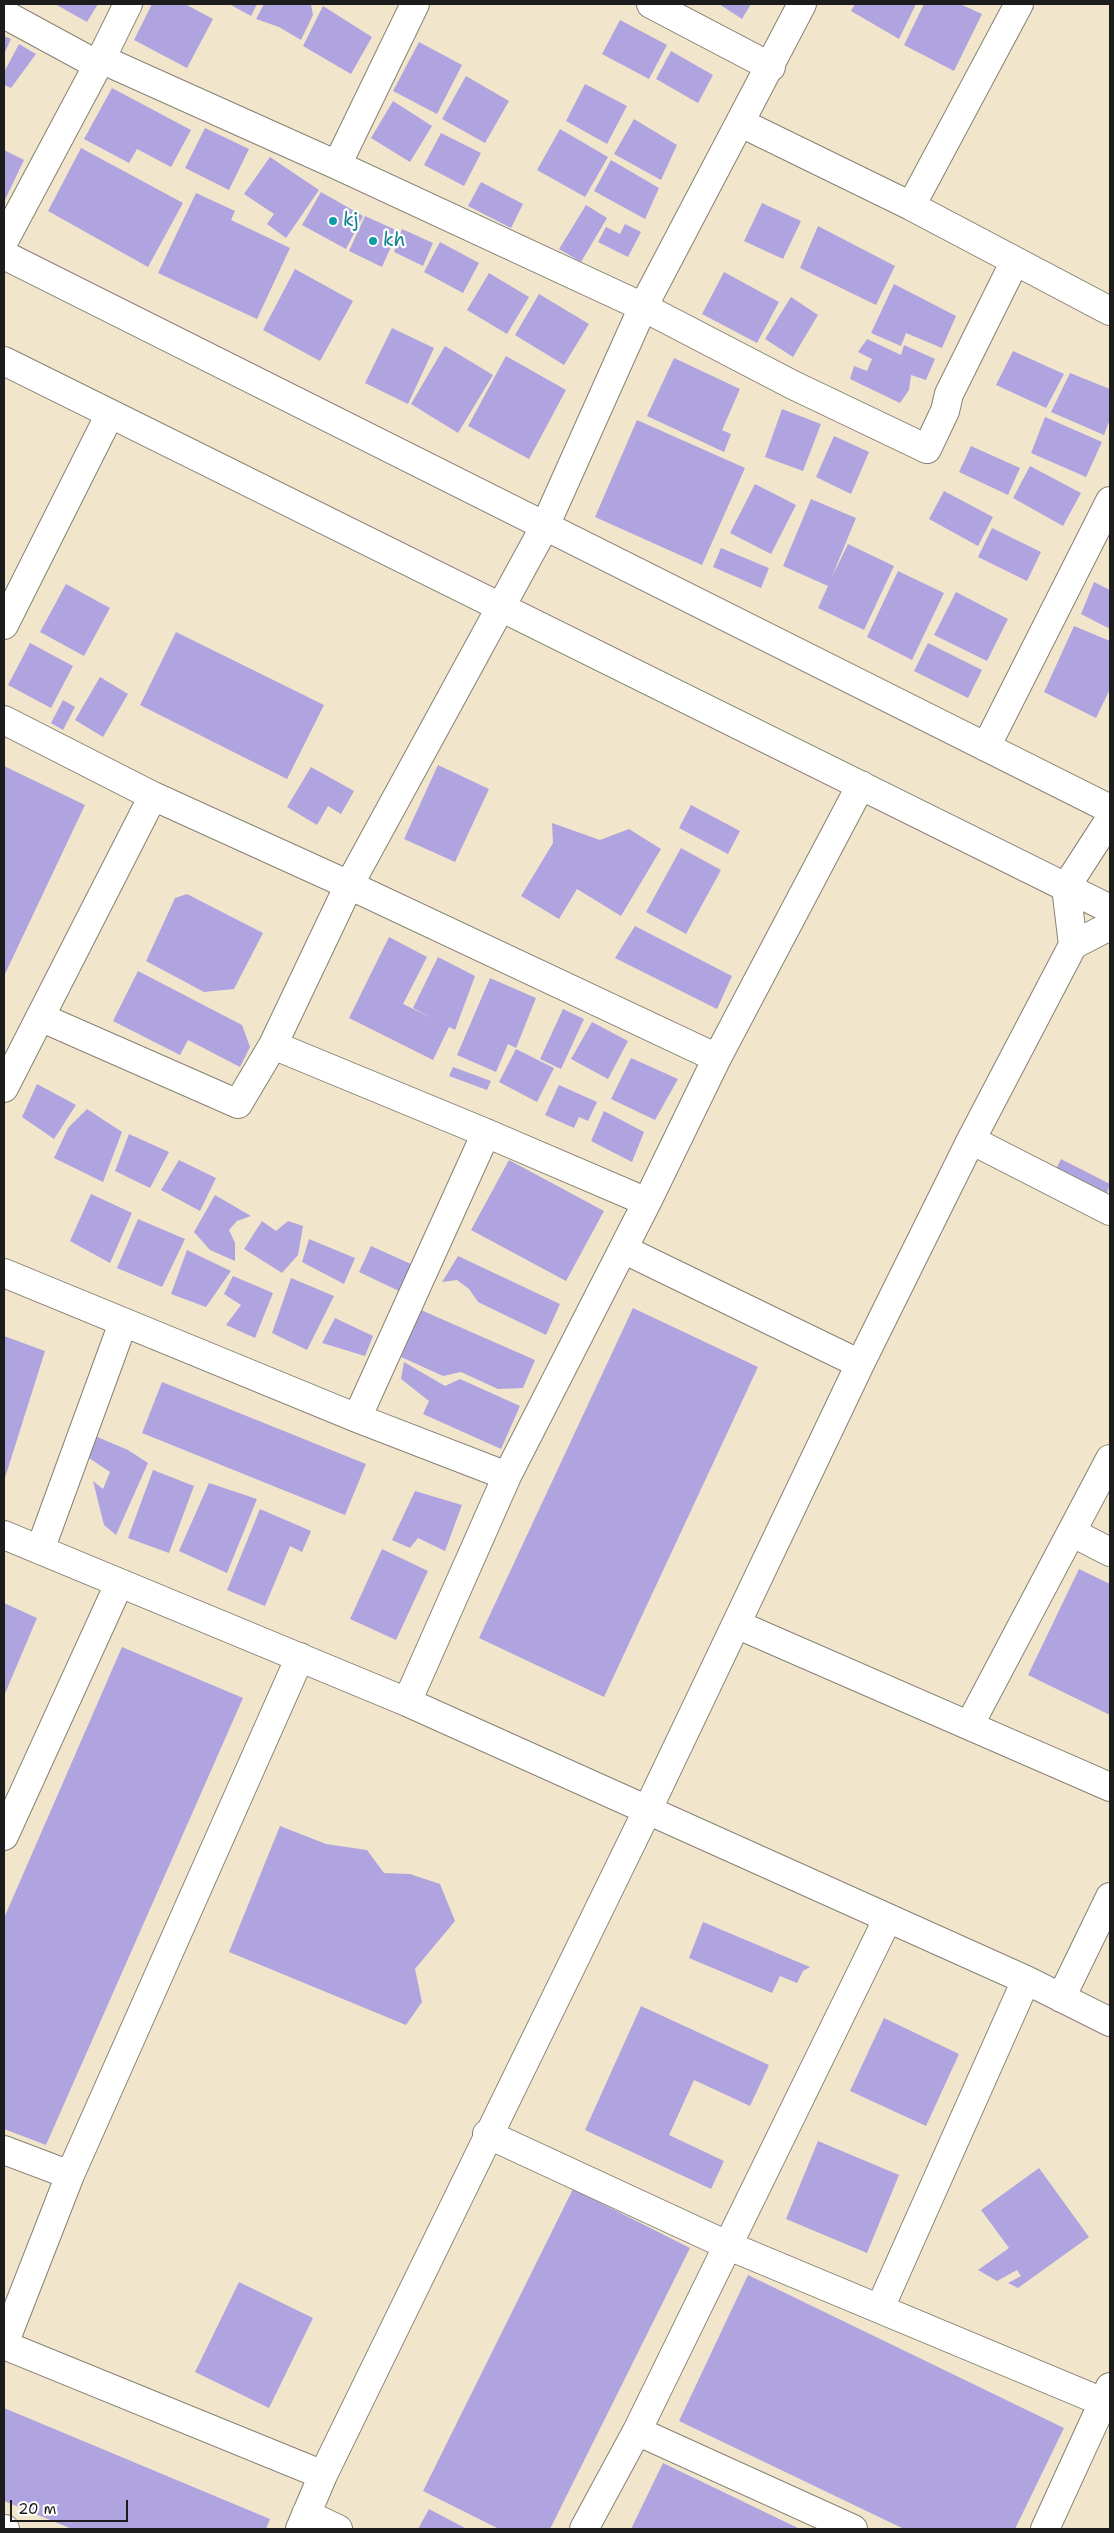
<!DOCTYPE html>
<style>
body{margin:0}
#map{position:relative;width:1114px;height:2533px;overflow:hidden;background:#f1e6cb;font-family:"Shantell Sans",sans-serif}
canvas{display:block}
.frame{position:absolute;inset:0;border:5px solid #1c1c1c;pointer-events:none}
.scale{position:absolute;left:10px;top:2500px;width:118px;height:22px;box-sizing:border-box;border:2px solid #1c1c1c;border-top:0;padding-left:6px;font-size:15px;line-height:18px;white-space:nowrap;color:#1c1c1c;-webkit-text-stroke:4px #fff;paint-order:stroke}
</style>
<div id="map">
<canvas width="1114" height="2533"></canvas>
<div class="frame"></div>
<div class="scale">20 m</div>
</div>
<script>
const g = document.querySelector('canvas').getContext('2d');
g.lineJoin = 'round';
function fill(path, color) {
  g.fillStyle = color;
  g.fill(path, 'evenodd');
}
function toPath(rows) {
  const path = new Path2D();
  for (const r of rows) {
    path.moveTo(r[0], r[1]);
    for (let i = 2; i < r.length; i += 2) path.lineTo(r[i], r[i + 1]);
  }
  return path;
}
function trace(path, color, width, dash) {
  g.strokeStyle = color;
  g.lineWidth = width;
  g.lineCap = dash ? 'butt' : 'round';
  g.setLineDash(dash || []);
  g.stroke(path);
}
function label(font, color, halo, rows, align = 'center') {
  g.font = font + ' "Shantell Sans",sans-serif';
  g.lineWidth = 4.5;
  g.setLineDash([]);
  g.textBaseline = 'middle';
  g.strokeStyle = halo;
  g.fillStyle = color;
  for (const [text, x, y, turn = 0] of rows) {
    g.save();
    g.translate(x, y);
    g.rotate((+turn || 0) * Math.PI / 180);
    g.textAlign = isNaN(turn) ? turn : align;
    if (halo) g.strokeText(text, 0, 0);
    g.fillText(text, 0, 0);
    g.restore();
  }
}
fill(toPath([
 [55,4,98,4,87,22],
 [152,4,185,4,213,19,187,68,134,40],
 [229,4,257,4,251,16],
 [264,4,311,4,313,15,301,40,279,27,256,19],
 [719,4,751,4,742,19],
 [855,4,916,4,899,39,851,11],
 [924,4,960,4,982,14,954,71,904,45],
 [323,6,372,37,351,74,303,46],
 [620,20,667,45,649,79,602,54],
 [4,36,11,39,4,54],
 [419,42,462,65,437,114,393,91],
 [19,44,36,54,11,88,4,85,4,72],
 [671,51,713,75,698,103,656,79],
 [466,76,509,101,485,143,442,119],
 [585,84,627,106,607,144,566,121],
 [112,88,191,130,171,167,137,149,129,163,84,139],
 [393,101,432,126,410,162,371,138],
 [634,119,677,145,661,180,614,154],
 [205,128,249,149,229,190,185,168],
 [560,129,608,157,585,197,537,170],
 [441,133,481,153,464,186,424,165],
 [81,148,183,203,148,267,48,211],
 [4,150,24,160,4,202],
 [270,157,319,190,286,238,267,224,274,214,244,194],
 [611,160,659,188,645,219,594,191],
 [481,182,523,204,511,228,468,206],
 [321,192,363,216,346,249,302,225],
 [196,193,235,211,231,220,290,248,257,319,158,273],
 [762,203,801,221,783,259,744,241],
 [586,205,607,218,581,262,559,249],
 [365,216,398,231,382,267,349,251],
 [625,224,641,232,628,257,598,242,606,227,620,234],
 [818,226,895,266,876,305,800,268],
 [402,229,433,243,423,266,394,252],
 [440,242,479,263,463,293,424,272],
 [295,269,353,301,320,361,263,330],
 [724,272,779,302,757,343,702,314],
 [489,273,529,297,507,334,467,310],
 [894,284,956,316,942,348,906,333,901,346,871,333],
 [539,294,589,324,564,365,515,335],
 [791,297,818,315,793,357,765,339],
 [392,328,434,348,408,404,365,383],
 [867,339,901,355,904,345,935,359,926,380,911,375,909,390,900,403,850,379,854,366,867,371,872,359,858,352],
 [445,346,493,375,458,433,411,404],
 [1013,351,1064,374,1046,408,996,385],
 [506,356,566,390,529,459,468,426],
 [674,358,740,389,722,430,731,434,724,452,647,416],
 [1070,373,1110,389,1110,419,1104,435,1051,412],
 [782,409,821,424,803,471,765,457],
 [1045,417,1102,442,1086,477,1031,453],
 [637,420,745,468,702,565,595,517],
 [834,436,869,452,851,494,816,477],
 [971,446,1020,468,1008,495,959,472],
 [1030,466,1081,493,1063,526,1013,498],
 [755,484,796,505,771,554,730,533],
 [944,491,993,517,978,546,929,519],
 [811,499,856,518,831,579,848,544,894,566,864,630,818,608,828,586,783,566],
 [992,528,1041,552,1027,581,978,557],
 [721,548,769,568,761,588,713,567],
 [898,571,944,593,912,660,867,637],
 [1094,582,1110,590,1110,629,1081,614],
 [66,584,110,608,84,656,40,632],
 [956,592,1008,619,987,661,934,635],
 [1074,626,1110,641,1110,689,1096,718,1044,692],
 [176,632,324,705,287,779,140,705],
 [30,643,73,666,51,708,8,685],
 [928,643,982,670,968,698,914,671],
 [100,677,128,694,103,737,75,720],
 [63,700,75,707,63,730,51,723],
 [438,765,489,789,455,862,404,839],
 [4,766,85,805,4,976],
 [311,767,354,791,341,814,328,806,317,825,287,807],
 [691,805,740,831,728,854,679,828],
 [552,823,600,840,629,829,661,849,621,916,577,889,559,919,521,896,553,843],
 [681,848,721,870,686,934,646,912],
 [187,894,263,933,234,989,204,992,146,961,175,898],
 [635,926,732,976,717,1009,615,958],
 [389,937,427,957,403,1004,432,1018,413,1008,438,957,475,976,455,1030,449,1027,433,1060,349,1018],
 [138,971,242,1025,250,1047,240,1067,188,1040,180,1055,113,1021],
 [490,978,536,998,516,1048,508,1044,496,1072,457,1055],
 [563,1009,584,1019,561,1069,540,1059],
 [592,1022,628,1041,608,1079,571,1059],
 [516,1049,554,1068,537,1102,499,1082],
 [631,1058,678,1079,655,1120,611,1099],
 [453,1067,491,1081,487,1090,449,1076],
 [37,1084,76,1105,54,1139,22,1117],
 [559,1085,597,1102,588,1121,579,1117,574,1128,545,1115],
 [87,1109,122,1132,103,1182,54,1158,68,1128],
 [604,1111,644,1132,632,1162,591,1141],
 [129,1134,169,1152,150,1188,115,1171],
 [1061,1159,1110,1184,1104,1201,1053,1175],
 [179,1160,216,1178,200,1211,161,1190],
 [509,1160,604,1211,566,1281,471,1230],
 [91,1194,132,1213,110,1263,70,1241],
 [215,1195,251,1216,237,1221,229,1230,235,1243,235,1261,210,1250,194,1232],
 [138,1219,185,1239,162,1287,117,1268],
 [262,1221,276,1231,288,1221,303,1226,298,1255,282,1273,244,1249],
 [309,1239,355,1258,344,1284,302,1262],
 [371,1246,411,1264,399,1291,359,1272],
 [187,1250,231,1271,206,1307,171,1294],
 [458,1256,560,1304,546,1335,478,1302,469,1289,457,1280,442,1282],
 [233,1276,273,1293,255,1338,226,1325,241,1305,224,1294],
 [291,1278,334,1296,307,1350,272,1333],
 [633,1308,758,1367,604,1697,479,1638],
 [421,1310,535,1360,523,1388,498,1389,461,1372,443,1376,401,1357],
 [335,1318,373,1336,365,1356,322,1343],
 [4,1336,45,1351,4,1481],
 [404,1362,445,1386,460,1379,520,1406,501,1449,423,1414,429,1401,401,1379],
 [162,1382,366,1464,345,1515,142,1433],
 [95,1436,128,1450,148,1463,116,1535,104,1525,93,1481,103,1489,110,1472,89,1458],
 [153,1470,194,1486,169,1553,128,1538],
 [209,1483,257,1499,227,1573,179,1551],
 [415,1491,462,1505,445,1551,418,1538,410,1548,392,1540],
 [260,1509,311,1531,302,1552,290,1546,265,1606,227,1590],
 [382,1549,428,1571,396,1640,350,1619],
 [1079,1569,1110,1584,1110,1715,1028,1675],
 [4,1603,37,1618,4,1696],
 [122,1647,243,1698,46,2145,4,2129,4,1918],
 [280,1826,326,1844,367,1850,384,1873,410,1874,440,1884,455,1921,415,1969,422,2002,406,2025,229,1952],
 [703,1922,810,1967,803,1971,797,1983,780,1976,772,1993,689,1958],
 [641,2006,769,2065,750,2106,694,2080,669,2135,724,2161,711,2189,585,2130],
 [884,2018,959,2054,926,2126,850,2091],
 [818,2141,899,2175,867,2253,786,2219],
 [1039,2168,1089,2237,1018,2288,1008,2283,1021,2276,1017,2270,997,2281,978,2270,1009,2248,981,2210],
 [573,2189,690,2248,550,2529,499,2529,423,2491],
 [748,2275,1064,2428,1015,2529,904,2529,679,2421],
 [239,2282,313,2318,269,2408,195,2372],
 [4,2408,270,2519,266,2529,72,2529,4,2501],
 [663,2463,800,2529,631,2529],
 [429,2509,467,2529,418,2529]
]), '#b0a4e0');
const street = toPath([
 [651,4,771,67],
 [4,14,96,64],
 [101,59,337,165,643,307,793,385,927,449,945,411,949,394,1015,261],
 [741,123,911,206,1110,311],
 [337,165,415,4],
 [911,206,1019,4],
 [4,241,101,59,128,4],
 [4,255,1110,809],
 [4,361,1110,909],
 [4,625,110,414],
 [4,720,153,796,349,885,717,1058],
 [986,747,1110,501],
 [1073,945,1110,926],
 [40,1017,238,1104,273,1045,349,885,545,526,643,307,802,4],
 [273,1045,486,1133,647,1202],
 [4,1088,153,796],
 [971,1140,1110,1211],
 [623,1249,860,1364],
 [4,1273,357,1418,507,1476],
 [357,1418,486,1133],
 [1073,1533,1110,1552],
 [4,1535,407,1702,1026,1980,1110,2022],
 [40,1550,123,1323],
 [736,1624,1110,1787],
 [407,1702,507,1476,647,1202,717,1058,861,785],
 [970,1724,1110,1459],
 [4,1836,119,1584],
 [1061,1998,1110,1897],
 [487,2134,729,2246,1110,2405],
 [4,2150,70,2175],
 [880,2308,1026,1980],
 [4,2344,70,2175,300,1657],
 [4,2345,323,2475],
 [637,2431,853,2529],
 [306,2514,338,2529],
 [4,2529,5,2529],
 [300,2529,323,2475,647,1811,860,1364,971,1140,1073,945,1066,887,1110,819],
 [584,2529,637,2431,888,1918],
 [1045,2529,1110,2387]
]);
trace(street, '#868174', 30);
trace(street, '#fff', 28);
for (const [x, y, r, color] of [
 [333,221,5,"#0f9aa8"],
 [373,241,5,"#0f9aa8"]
]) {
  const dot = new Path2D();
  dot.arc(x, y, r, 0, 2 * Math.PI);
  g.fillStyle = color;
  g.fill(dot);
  trace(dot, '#fff', 2);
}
label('19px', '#0d838f', '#fff', [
 ["kj",343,221],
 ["kh",383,241]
], 'left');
</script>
